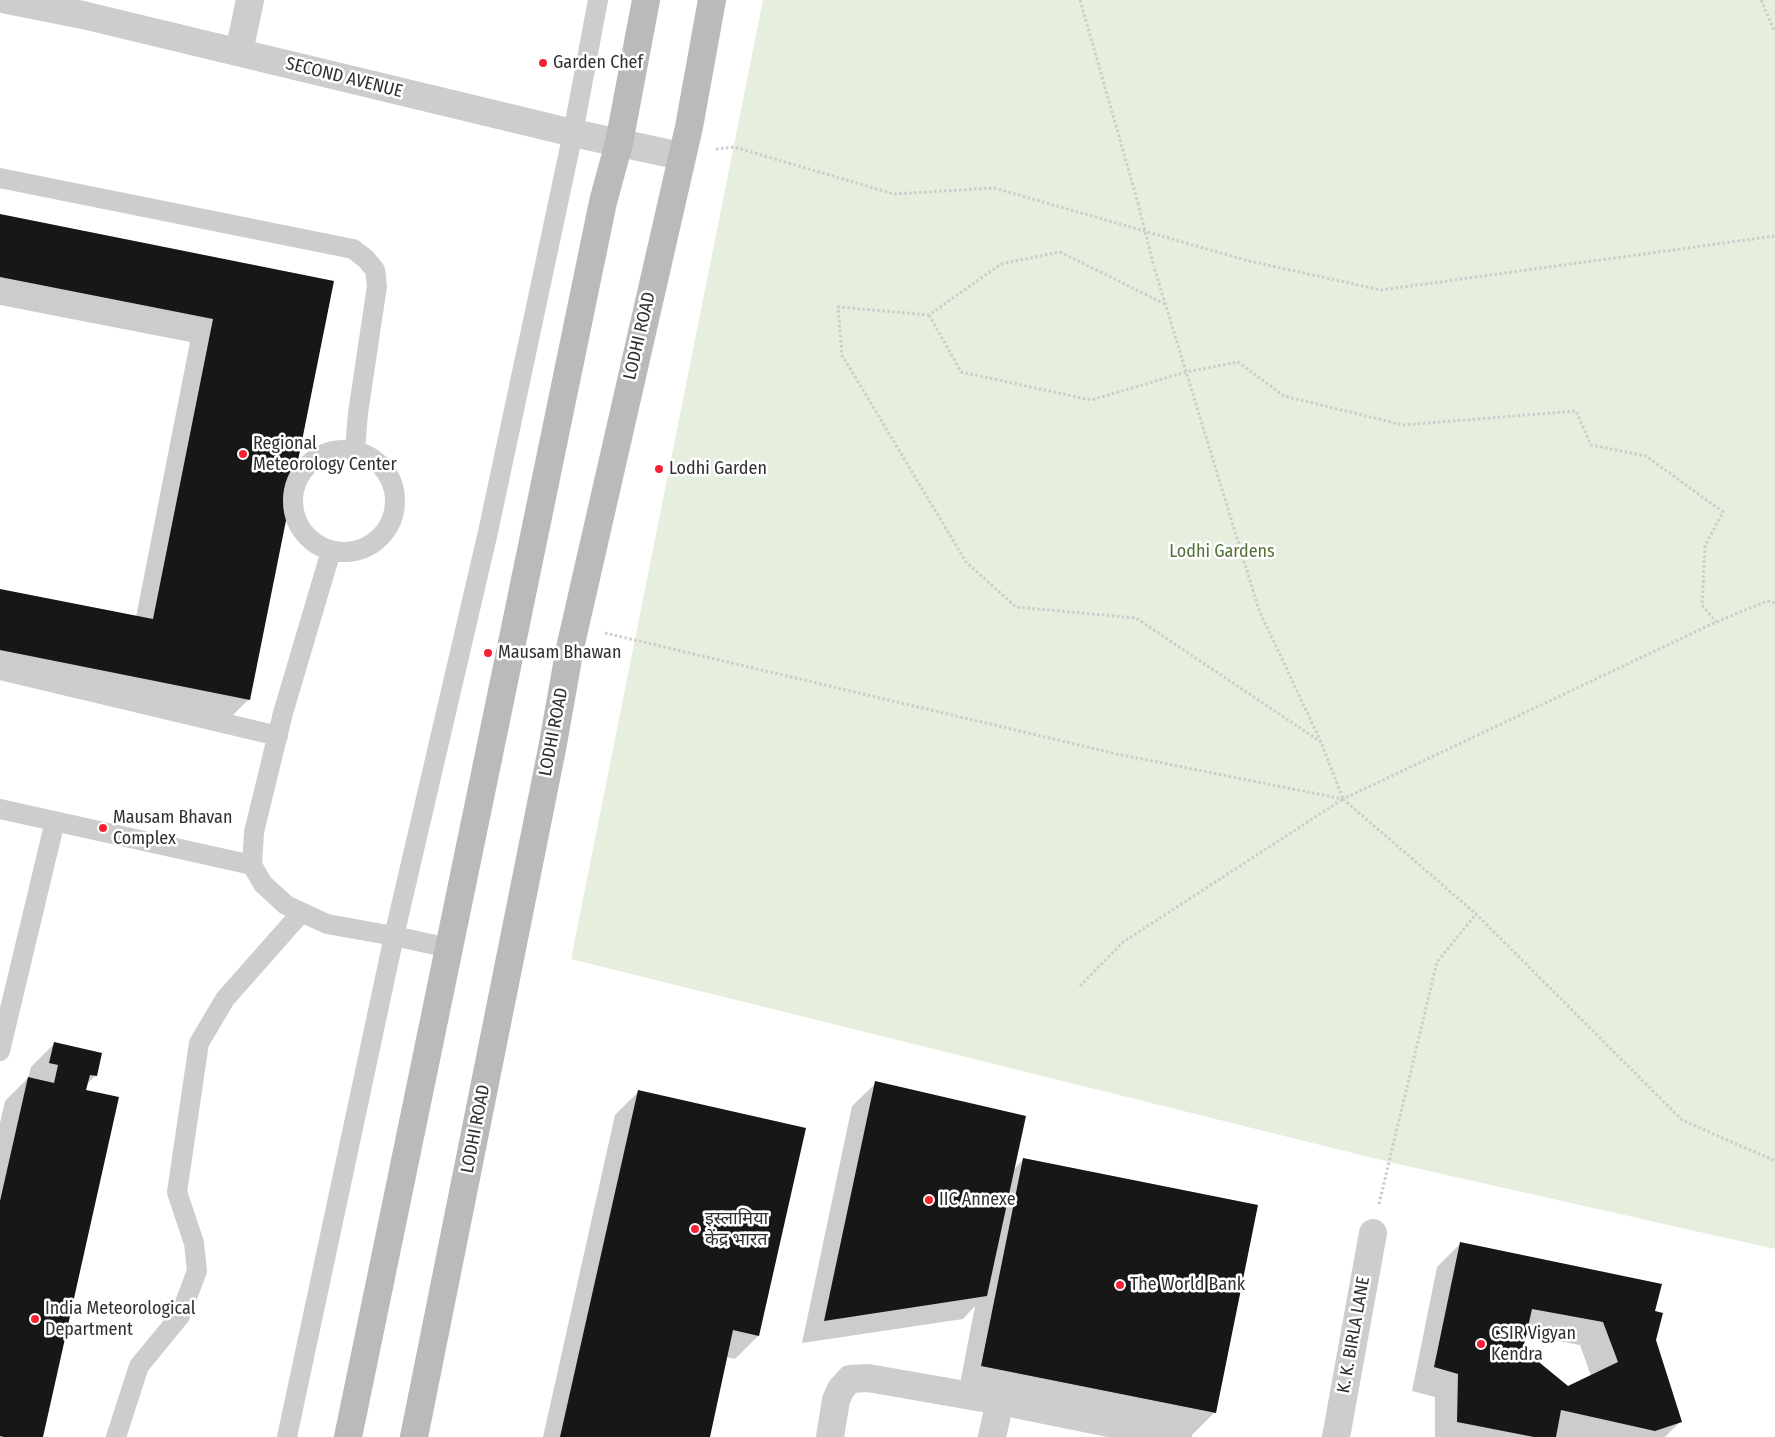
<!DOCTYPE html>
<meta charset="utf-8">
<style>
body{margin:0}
canvas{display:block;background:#fff}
</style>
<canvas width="1775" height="1437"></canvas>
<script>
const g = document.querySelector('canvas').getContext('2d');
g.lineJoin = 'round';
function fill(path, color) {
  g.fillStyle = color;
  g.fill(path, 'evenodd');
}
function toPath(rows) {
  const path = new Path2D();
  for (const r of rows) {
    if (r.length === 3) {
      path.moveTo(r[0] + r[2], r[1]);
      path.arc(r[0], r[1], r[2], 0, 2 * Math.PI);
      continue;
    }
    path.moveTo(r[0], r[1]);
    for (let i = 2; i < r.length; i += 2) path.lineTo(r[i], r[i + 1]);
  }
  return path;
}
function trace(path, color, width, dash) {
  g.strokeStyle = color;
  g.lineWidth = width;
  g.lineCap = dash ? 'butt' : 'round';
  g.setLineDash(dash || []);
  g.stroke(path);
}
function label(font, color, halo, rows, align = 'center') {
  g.font = font + ' "Fira Sans Condensed","Noto Sans Devanagari",sans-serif';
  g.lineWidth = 5;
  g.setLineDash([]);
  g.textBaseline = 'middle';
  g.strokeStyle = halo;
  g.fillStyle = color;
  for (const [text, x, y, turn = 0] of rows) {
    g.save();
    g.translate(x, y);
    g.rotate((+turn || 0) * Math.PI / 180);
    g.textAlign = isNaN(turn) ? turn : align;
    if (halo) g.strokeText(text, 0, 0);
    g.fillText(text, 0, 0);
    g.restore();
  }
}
fill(toPath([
 [763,0,1775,0,1775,1249,1389,1162,571,959]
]), '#e6eedd');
fill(toPath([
 [0,215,333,282,249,699,225,723,0,678,0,590,136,617,190,342,0,305],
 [54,1044,100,1054,95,1076,86,1085,42,1437,0,1437,0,1123,5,1101,28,1078,31,1067],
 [876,1083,1013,1170,1024,1159,1215,1412,1191,1436,959,1389,975,1306,963,1319,802,1343,852,1106],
 [638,1092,758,1336,735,1359,726,1357,708,1437,543,1437,615,1115],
 [1460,1244,1654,1312,1655,1340,1681,1421,1665,1437,1435,1437,1435,1397,1412,1391,1437,1267],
 [1525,1335,1580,1345,1591,1376,1568,1387,1521,1350]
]), '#0003');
fill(toPath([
 [0,214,334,281,250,700,0,650,0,589,153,619,213,319,0,277],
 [54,1042,102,1053,97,1076,90,1075,86,1090,119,1097,43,1437,4,1437,0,1436,0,1201,28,1077,54,1083,58,1065,49,1063],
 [875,1081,1026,1116,987,1296,824,1321],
 [638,1090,806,1128,759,1336,733,1330,710,1437,560,1437],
 [1023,1158,1258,1205,1216,1413,981,1366],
 [1460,1242,1662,1284,1655,1311,1663,1313,1656,1340,1682,1422,1655,1431,1561,1410,1556,1437,1534,1437,1457,1422,1458,1374,1434,1367],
 [1532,1309,1603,1322,1618,1362,1568,1386,1523,1349]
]), '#171717');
trace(toPath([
 [1080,0,1138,203],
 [1761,0,1775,32],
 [716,149,734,147,894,194,994,188,1249,261,1381,290,1775,236],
 [1165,304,1060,252,1001,264,929,315,838,307,842,355,966,562,1016,607,1136,618,1321,742],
 [929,315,961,372,1091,400,1186,372,1238,362,1284,396,1403,425,1576,411,1591,445,1646,456,1723,512,1705,546,1702,605,1716,622],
 [605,633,1117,754,1343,799,1716,622,1767,601,1775,603],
 [1343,799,1476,914,1682,1120,1775,1161],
 [1080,986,1123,942,1343,799,1321,742,1259,610,1154,267],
 [1379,1204,1437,962,1476,914]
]), '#cdcdcd', 3, [2.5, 2.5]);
trace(toPath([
 [0,178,353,249,366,259,375,270,377,286,358,413,355,450],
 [344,501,51],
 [331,551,283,713,254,832,252,865,263,884,286,905,327,924,394,936,449,948],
 [0,670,278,736],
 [0,809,252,865],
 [0,1051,55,821],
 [116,1437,139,1366,180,1316,197,1271,194,1243,177,1192,199,1043,225,999,301,913],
 [287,1437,394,936,488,532,573,133,598,0]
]), '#cdcdcd', 20);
trace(toPath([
 [239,52,250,0],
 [830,1437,836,1400,841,1389,850,1379,868,1378,1000,1401,1178,1437],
 [992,1437,1000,1401],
 [1336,1437,1373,1233]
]), '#cdcdcd', 28);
trace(toPath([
 [7,0,83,15,573,133,681,156]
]), '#cdcdcd', 28);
trace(toPath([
 [348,1437,603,202,619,143,646,0],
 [414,1437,552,749,570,648,689,127,712,0]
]), '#bababa', 28);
trace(toPath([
 [1138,203,1154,267]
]), '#cdcdcd', 3, [2.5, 2.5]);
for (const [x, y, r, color] of [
 [543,63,5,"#f62234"],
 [243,454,5,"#f62234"],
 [659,469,5,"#f62234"],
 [488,653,5,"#f62234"],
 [103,828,5,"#f62234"],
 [929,1200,5,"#f62234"],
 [695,1229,5,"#f62234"],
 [1120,1285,5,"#f62234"],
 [35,1319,5,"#f62234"],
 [1481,1344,5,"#f62234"]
]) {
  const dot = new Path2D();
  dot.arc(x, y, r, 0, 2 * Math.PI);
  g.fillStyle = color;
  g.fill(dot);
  trace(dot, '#fff', 2);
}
label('18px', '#303030', '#fff', [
 ["Garden Chef",553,63],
 ["Regional",253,444],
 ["Meteorology Center",253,465],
 ["Lodhi Garden",669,469],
 ["Mausam Bhawan",498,653],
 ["Mausam Bhavan",113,818],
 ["Complex",113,839],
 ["IIC Annexe",939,1200],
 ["इस्लामिया",705,1219],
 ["केंद्र भारत",705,1240],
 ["The World Bank",1130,1285],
 ["India Meteorological",45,1309],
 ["Department",45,1330],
 ["CSIR Vigyan",1491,1334],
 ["Kendra",1491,1355]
], 'left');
label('18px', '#303030', '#fff', [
 ["SECOND AVENUE",344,78,14],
 ["LODHI ROAD",640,336,-77],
 ["LODHI ROAD",554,732,-79],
 ["LODHI ROAD",476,1129,-79],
 ["K. K. BIRLA LANE",1354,1335,-80]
]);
label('18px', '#537138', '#fff', [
 ["Lodhi Gardens",1222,552]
]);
</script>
